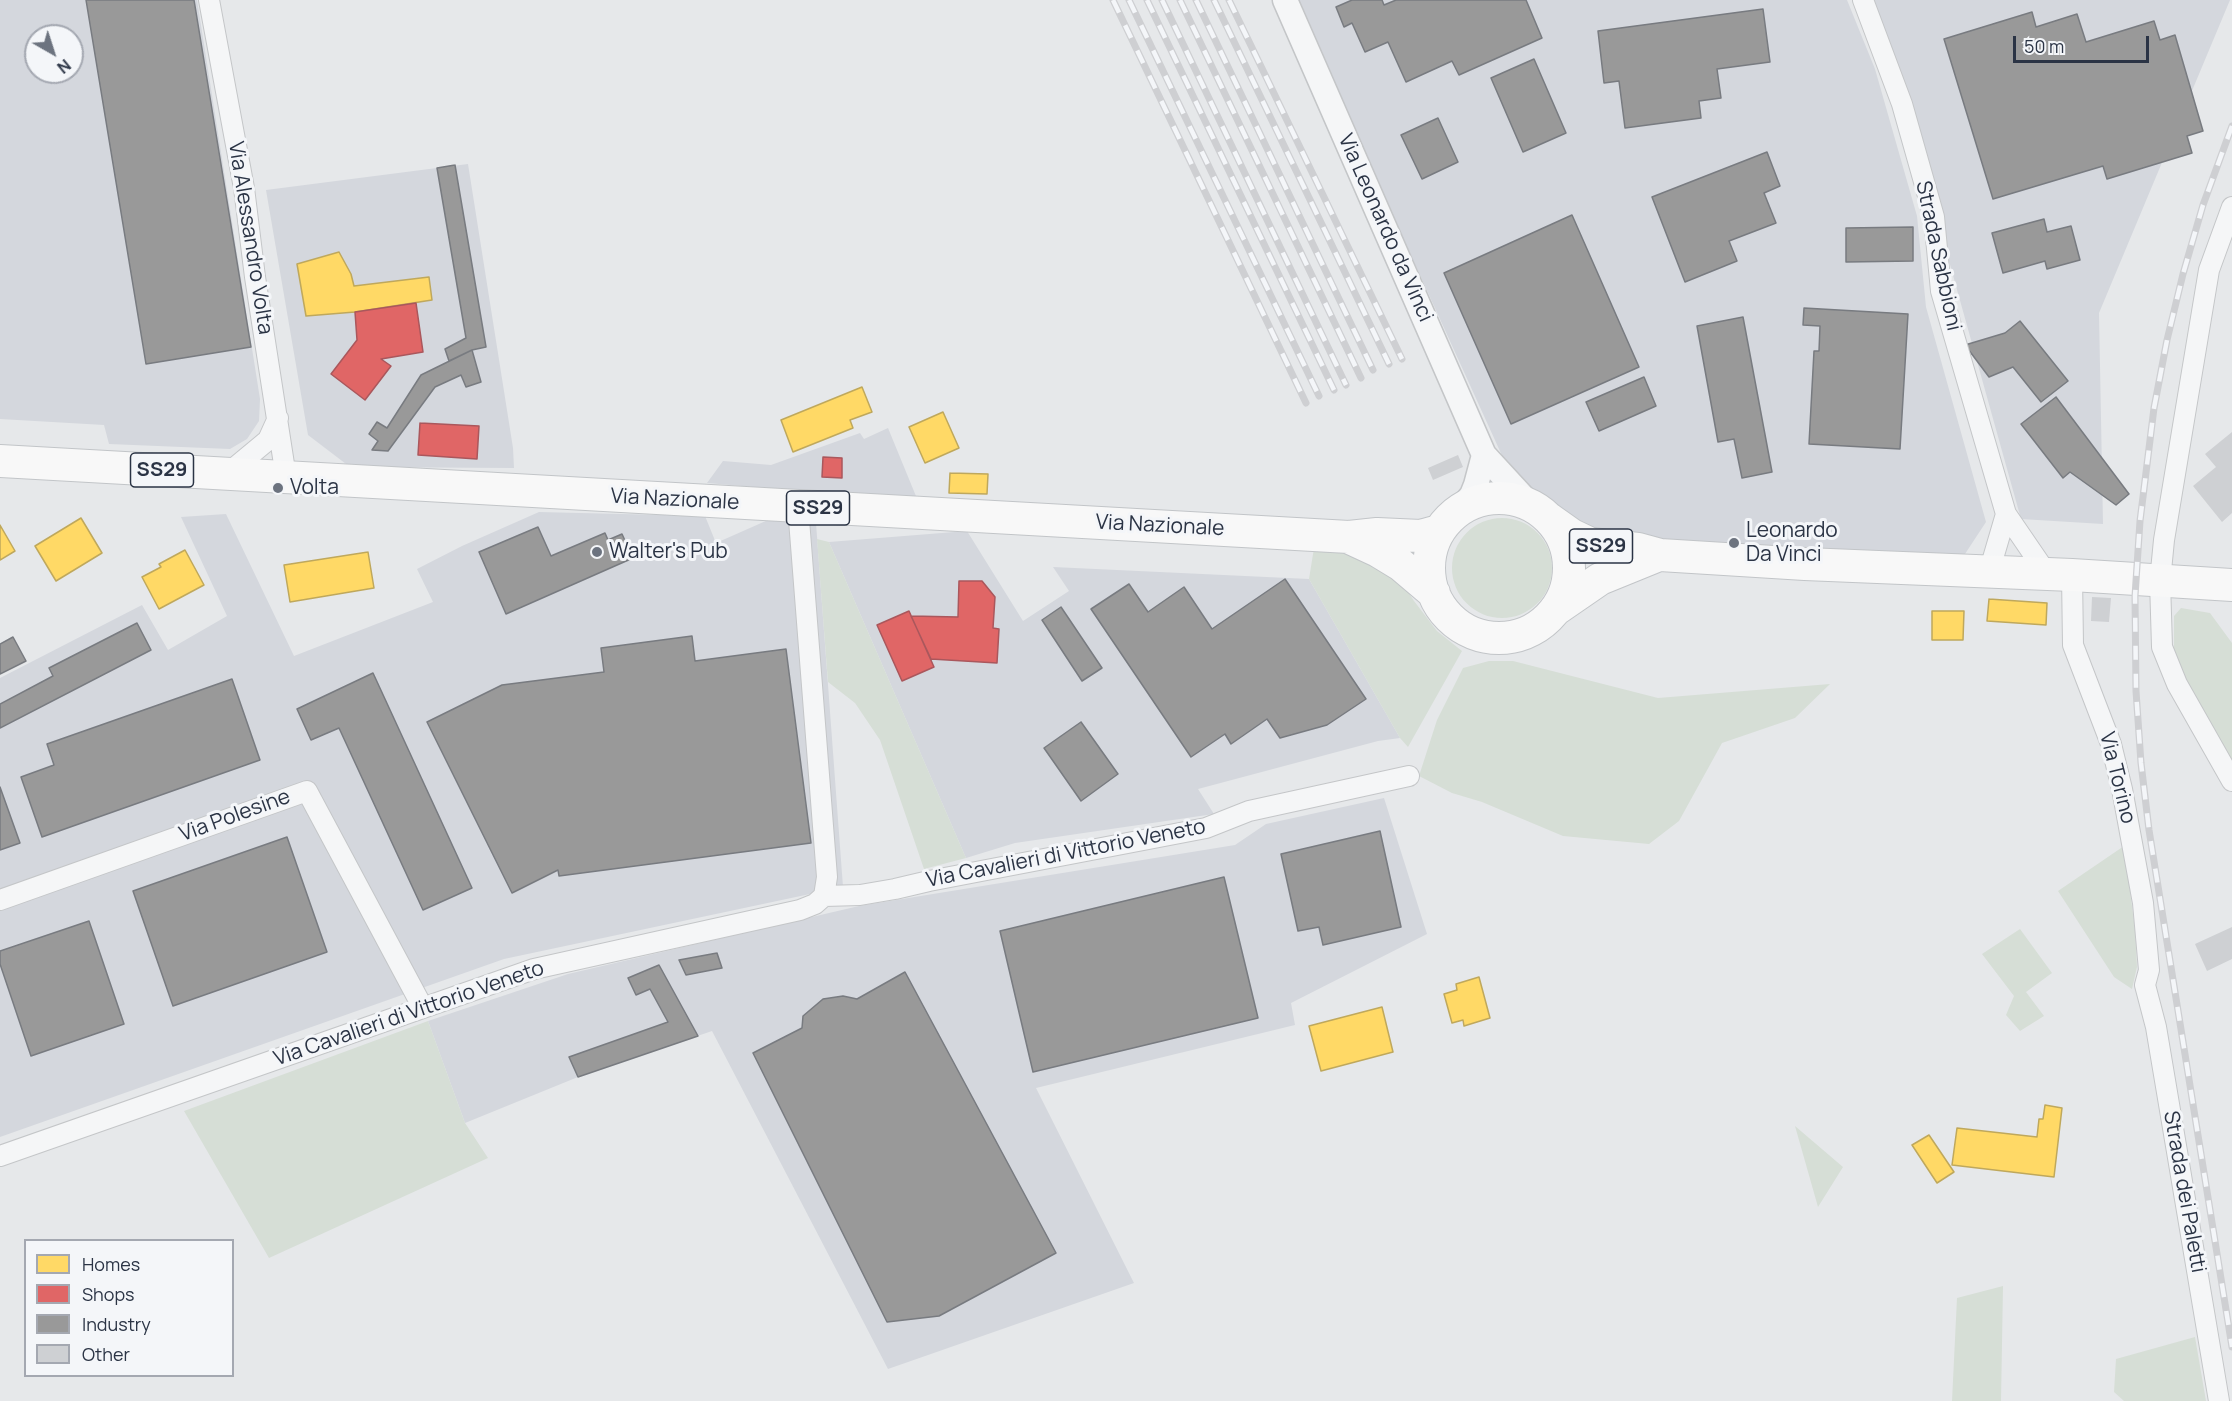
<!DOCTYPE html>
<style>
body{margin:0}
#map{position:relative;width:2232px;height:1401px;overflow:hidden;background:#e6e8ea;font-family:Manrope,sans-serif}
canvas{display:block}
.legend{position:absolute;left:24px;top:1239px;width:210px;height:138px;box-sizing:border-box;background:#f4f6f9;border:2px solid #a4a8b1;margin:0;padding:8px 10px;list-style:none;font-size:18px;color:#2b3445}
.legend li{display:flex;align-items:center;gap:12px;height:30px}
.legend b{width:30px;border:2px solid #a4a8b1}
.north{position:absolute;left:24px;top:24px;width:60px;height:60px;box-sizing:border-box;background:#f4f6f9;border:2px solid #a4a8b1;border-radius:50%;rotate:141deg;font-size:16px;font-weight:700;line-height:24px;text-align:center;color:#2b3445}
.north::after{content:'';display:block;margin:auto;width:21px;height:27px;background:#6c737f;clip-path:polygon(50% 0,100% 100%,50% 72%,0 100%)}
.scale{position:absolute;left:2013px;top:36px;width:136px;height:27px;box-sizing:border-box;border:3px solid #2b3445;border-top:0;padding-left:8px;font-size:18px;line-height:21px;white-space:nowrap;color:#2b3445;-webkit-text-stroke:4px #f4f6f9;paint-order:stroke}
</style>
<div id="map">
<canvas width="2232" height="1401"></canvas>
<ul class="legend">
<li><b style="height:16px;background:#ffd966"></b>Homes</li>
<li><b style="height:16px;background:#e06666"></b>Shops</li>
<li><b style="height:16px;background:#999"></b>Industry</li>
<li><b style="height:16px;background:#ced0d3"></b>Other</li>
</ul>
<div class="north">N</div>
<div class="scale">50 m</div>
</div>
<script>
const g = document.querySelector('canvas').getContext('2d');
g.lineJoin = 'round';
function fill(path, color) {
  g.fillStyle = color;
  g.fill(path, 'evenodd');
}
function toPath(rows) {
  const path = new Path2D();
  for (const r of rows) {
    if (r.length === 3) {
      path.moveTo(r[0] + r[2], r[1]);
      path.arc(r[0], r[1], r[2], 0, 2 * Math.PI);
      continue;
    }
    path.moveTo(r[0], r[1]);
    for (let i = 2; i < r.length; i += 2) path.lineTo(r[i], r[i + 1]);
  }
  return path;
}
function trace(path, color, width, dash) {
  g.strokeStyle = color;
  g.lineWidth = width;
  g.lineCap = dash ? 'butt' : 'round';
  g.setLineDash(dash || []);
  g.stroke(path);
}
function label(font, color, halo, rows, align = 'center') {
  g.font = font + ' Manrope,sans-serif';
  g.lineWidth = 6;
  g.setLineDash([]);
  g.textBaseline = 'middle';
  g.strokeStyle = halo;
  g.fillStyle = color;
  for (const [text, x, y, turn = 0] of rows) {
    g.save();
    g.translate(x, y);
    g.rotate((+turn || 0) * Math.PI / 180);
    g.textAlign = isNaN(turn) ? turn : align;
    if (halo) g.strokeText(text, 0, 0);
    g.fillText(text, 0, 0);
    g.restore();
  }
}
fill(toPath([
 [0,0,197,0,260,399,259,421,247,439,230,449,109,444,104,425,0,419],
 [36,36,72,36,72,72,36,72],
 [1295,0,1847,0,1875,69,1917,216,1926,307,1986,522,1963,557,1651,540,1586,529,1520,483,1504,460],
 [1870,0,2230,0,2099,313,2103,524,2021,519,1949,261],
 [468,164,513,448,514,468,350,467,308,435,266,190],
 [888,428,918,501,707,483,723,461,771,465,860,433,864,439],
 [539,512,705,516,716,543,768,520,816,523,843,887,504,959,0,1137,0,678,142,605,168,650,227,616,181,517,226,514,294,656,433,602,417,569,462,546],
 [967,531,1023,621,1069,591,1053,567,1309,579,1400,738,1378,741,1198,789,1214,814,1015,843,966,858,829,542],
 [1384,798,1427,934,1291,1003,1295,1025,1036,1088,1134,1283,888,1369,712,1031,578,1077,465,1123,428,1021,568,974,859,906,1235,845,1266,824]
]), '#d4d7dd');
fill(toPath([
 [1502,568,50],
 [817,539,829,542,966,858,924,869,880,740,855,703,828,682],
 [1314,548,1344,551,1397,575,1414,601,1437,631,1462,651,1408,747,1400,738,1309,579],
 [2181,608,2210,613,2232,643,2232,771,2181,682,2174,649,2174,616],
 [1489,661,1513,661,1658,698,1830,684,1795,718,1722,743,1679,821,1649,844,1563,836,1482,802,1452,793,1419,776,1437,720,1463,668],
 [2124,846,2135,929,2137,967,2132,989,2114,977,2058,891],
 [2020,929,2052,973,2026,992,2044,1016,2020,1031,2006,1015,2014,996,1982,954],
 [428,1021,465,1123,488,1158,269,1258,184,1111],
 [1795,1126,1843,1167,1818,1207],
 [2003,1286,2001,1401,1952,1401,1957,1298],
 [2195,1337,2206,1401,2124,1401,2114,1392,2116,1359]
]), '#d6ded6');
const homes = toPath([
 [339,252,351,274,354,286,429,277,432,300,355,312,306,316,297,264,339,252],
 [862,387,872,412,850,420,853,428,793,452,781,420,862,387],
 [943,412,959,448,925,463,909,427,943,412],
 [950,473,988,474,987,494,949,493,950,473],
 [81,518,102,553,56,581,35,546,81,518],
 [0,525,15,551,0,560,0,525],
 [185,550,204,585,159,609,142,577,161,567,159,564,185,550],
 [368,552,374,588,290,602,284,565,368,552],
 [1989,599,2047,603,2046,625,1987,621,1989,599],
 [1932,611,1964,611,1963,640,1932,640,1932,611],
 [1479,977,1490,1018,1464,1026,1463,1020,1452,1023,1444,994,1457,990,1456,984,1479,977],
 [1382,1007,1393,1052,1321,1071,1309,1026,1382,1007],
 [2045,1105,2062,1108,2054,1177,1952,1165,1957,1128,2037,1137,2039,1119,2043,1119,2045,1105],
 [1929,1135,1954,1172,1937,1183,1912,1145,1929,1135]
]);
fill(homes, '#ffd966');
trace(homes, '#bfa85c', 1.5);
const shops = toPath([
 [416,303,423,352,381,359,391,366,365,400,331,374,357,340,355,312,416,303],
 [420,423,479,426,477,459,418,455,420,423],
 [823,457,842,458,842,478,822,477,823,457],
 [959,581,982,581,995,597,993,628,999,629,997,663,931,659,911,616,958,617,959,581],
 [909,611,934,667,902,681,877,625,909,611]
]);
fill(shops, '#e06666');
trace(shops, '#aa575c', 1.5);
const industry = toPath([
 [86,0,194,0,251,347,146,364,86,0],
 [1352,0,1382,0,1384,5,1396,0,1526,0,1542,38,1459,75,1452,61,1406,82,1388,42,1365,52,1352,23,1344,27,1336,7,1352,0],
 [1763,9,1770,62,1717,69,1721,98,1699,101,1701,118,1625,128,1619,81,1604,83,1598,31,1763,9],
 [2032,12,2036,27,2077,14,2086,42,2154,21,2160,40,2175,35,2203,131,2187,136,2192,153,2107,179,2103,166,1993,199,1944,39,2032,12],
 [1534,59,1566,133,1523,152,1491,78,1534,59],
 [1438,118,1458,162,1422,179,1401,135,1438,118],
 [1767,152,1780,186,1764,193,1776,223,1729,241,1737,261,1685,282,1652,197,1767,152],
 [455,165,486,347,472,350,449,361,445,349,466,338,437,168,455,165],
 [1572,215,1639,367,1511,424,1444,273,1572,215],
 [2044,219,2047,232,2071,226,2080,260,2047,269,2045,261,2003,273,1992,233,2044,219],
 [1913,227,1913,261,1846,262,1846,228,1913,227],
 [1804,308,1908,314,1900,449,1809,444,1814,351,1819,351,1820,326,1803,325,1804,308],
 [1743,317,1772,472,1742,478,1734,439,1718,442,1697,326,1743,317],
 [2020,321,2068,381,2041,402,2013,367,1989,377,1965,345,2005,333,2020,321],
 [472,350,481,382,466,387,461,375,435,387,388,451,372,450,378,441,369,434,377,422,387,428,421,375,472,350],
 [1644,377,1656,406,1599,431,1586,402,1644,377],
 [2056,397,2129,494,2116,505,2070,472,2063,478,2021,424,2056,397],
 [538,527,551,556,605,533,608,540,622,534,633,558,506,614,479,552,538,527],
 [1285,579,1366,699,1327,725,1280,738,1267,719,1231,744,1225,734,1191,757,1091,609,1129,584,1148,612,1184,587,1212,629,1285,579],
 [1061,607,1102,668,1082,681,1042,620,1061,607],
 [137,623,151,650,0,728,0,704,53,676,49,668,137,623],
 [692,636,695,661,786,649,811,843,559,876,558,870,512,893,427,722,502,685,604,672,601,648,692,636],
 [13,637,26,661,0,674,0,644,13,637],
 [373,673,472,888,423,910,339,728,311,740,297,709,373,673],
 [232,679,260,760,42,837,21,777,54,765,47,744,232,679],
 [1081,722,1118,774,1081,801,1044,748,1081,722],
 [0,787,20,843,0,850,0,787],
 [1380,831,1401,927,1323,945,1319,927,1298,931,1281,854,1380,831],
 [287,837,327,952,173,1006,133,891,287,837],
 [1224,877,1258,1018,1033,1072,1000,931,1224,877],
 [89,921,124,1024,31,1056,0,964,0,951,89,921],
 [717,953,722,968,686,975,679,960,717,953],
 [659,965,698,1036,578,1077,569,1057,668,1022,650,989,636,995,628,978,659,965],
 [905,972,1056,1253,939,1316,887,1322,753,1053,802,1028,803,1016,823,999,843,996,857,999,905,972]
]);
fill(industry, '#999');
trace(industry, '#787b80', 1.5);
fill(toPath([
 [2232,432,2232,513,2222,522,2193,486,2216,467,2205,454],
 [1458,455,1463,467,1433,480,1428,468],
 [2092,597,2111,598,2109,622,2091,621],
 [2232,927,2232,959,2207,971,2195,944]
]), '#ced0d3');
const minor = toPath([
 [209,0,244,188,255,277,286,477],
 [1863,0,1902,104,1934,217,1941,291,2006,514,2047,574],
 [2232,207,2209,270,2164,540,2160,581,2162,647,2177,684,2232,781],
 [227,474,268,440,278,418],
 [1989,572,2006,514],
 [2072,575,2073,645,2111,744,2122,789,2143,903,2149,970,2145,985,2156,1027,2219,1401],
 [824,896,860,895,895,889,929,881,1206,828,1249,811,1409,776],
 [0,900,307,791,423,1008],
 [0,1156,534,969,800,910,815,904,824,896,827,877,798,507]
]);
const tertiary = toPath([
 [1285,0,1484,455,1531,506],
 [1460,510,1472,495,1476,485,1484,455]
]);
const primary = toPath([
 [0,461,1349,537,1377,534,1421,536,1439,531],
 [1499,568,70],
 [1548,518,1572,535,1591,544,1638,549,1660,555,1805,564,2072,575,2232,585],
 [1350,538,1378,551,1401,565,1434,593],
 [1555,610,1600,579,1659,555]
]);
trace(minor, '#c4c6c8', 22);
trace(tertiary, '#c4c6c8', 27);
trace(primary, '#c2c5c8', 34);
trace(minor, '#f5f6f7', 20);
trace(tertiary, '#f5f6f7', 24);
trace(primary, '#f8f8f8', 32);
const rail = toPath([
 [1113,0,1306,403],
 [1129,0,1319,396],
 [1147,0,1334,390],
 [1162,0,1346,385],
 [1180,0,1361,378],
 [1196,0,1373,370],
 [1214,0,1389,364],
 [1229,0,1402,359],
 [2232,126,2203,205,2183,274,2167,340,2154,408,2140,521,2135,596,2136,691,2141,763,2149,830,2232,1347]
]);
trace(rail, '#cecfd2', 7);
trace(rail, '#f4f6f9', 4.5, [14]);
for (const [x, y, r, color] of [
 [278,488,6,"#6c737f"],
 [1734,543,6,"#6c737f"],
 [597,552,6,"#6c737f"]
]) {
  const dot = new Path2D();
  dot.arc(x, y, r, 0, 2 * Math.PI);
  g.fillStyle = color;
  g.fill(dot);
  trace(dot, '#f4f6f9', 2);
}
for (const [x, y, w] of [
 [162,470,63],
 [818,508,63],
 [1601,546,63]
]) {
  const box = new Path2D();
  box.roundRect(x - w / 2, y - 17, w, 34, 4.5);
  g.fillStyle = '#f4f6f9';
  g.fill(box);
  trace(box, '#2b3445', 1.5);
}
label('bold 20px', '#2b3445', null, [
 ["SS29",162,470],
 ["SS29",818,508],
 ["SS29",1601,546]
]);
label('21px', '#2b3445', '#f4f6f9', [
 ["Via Leonardo da Vinci",1385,228,66],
 ["Via Alessandro Volta",250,238,81],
 ["Strada Sabbioni",1938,256,78],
 ["Via Nazionale",675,500,3],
 ["Via Nazionale",1160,526,3],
 ["Via Torino",2117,778,76],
 ["Via Polesine",235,816,-20],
 ["Via Cavalieri di Vittorio Veneto",1066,854,-11],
 ["Via Cavalieri di Vittorio Veneto",409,1014,-19],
 ["Strada dei Paletti",2184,1192,80]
]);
label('21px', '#2b3445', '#f4f6f9', [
 ["Volta",290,488],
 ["Leonardo",1746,531],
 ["Da Vinci",1746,555],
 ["Walter's Pub",609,552]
], 'left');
</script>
